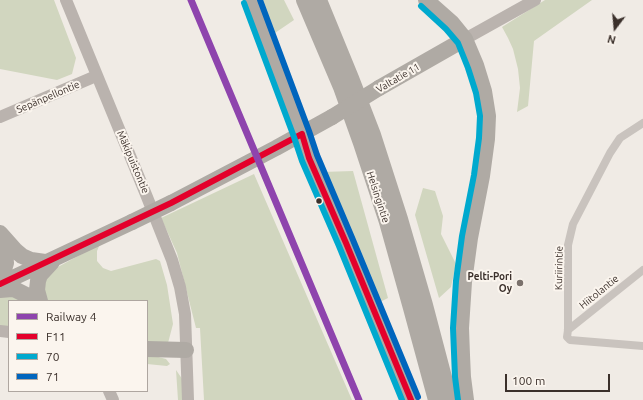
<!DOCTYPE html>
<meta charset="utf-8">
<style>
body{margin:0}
#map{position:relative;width:643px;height:400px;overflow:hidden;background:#f0ebe5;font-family:Ubuntu,sans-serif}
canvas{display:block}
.legend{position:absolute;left:8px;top:300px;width:140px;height:92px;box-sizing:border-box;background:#fbf5ee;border:1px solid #aea6a0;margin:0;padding:5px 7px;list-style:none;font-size:12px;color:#3b302b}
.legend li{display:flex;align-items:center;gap:8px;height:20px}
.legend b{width:20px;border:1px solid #aea6a0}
.north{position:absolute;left:595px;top:8px;width:40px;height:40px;-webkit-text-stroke:3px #fbf5ee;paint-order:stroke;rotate:196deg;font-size:11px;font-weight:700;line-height:16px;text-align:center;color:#3b302b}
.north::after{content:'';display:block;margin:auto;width:14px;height:18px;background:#3b302b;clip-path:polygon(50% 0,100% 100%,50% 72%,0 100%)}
.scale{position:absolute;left:505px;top:374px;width:105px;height:18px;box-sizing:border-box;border:2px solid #3b302b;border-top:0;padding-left:5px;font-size:12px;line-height:14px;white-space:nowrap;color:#3b302b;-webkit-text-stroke:3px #fbf5ee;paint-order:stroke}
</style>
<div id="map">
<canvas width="643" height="400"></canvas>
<ul class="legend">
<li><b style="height:5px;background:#8e44ad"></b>Railway 4</li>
<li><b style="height:5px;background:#e4002b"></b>F11</li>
<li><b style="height:5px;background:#00a9ce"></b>70</li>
<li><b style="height:5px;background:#0065bd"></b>71</li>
</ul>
<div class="north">N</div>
<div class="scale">100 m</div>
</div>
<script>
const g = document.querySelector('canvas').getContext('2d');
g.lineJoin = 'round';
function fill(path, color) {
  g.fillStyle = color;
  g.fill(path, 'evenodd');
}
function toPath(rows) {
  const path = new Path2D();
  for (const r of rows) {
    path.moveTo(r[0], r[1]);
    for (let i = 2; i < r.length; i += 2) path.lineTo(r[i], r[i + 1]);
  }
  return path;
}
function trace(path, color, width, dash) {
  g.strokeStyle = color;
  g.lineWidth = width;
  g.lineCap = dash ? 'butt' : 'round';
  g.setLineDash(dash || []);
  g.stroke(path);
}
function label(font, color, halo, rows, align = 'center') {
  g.font = font + ' Ubuntu,sans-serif';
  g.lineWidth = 4;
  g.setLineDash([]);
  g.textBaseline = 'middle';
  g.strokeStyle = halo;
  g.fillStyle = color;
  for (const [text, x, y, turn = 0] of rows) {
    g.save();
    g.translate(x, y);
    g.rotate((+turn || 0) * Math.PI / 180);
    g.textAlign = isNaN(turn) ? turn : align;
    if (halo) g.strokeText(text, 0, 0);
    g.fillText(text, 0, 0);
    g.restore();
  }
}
fill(toPath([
 [0,0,54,0,76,58,72,74,57,80,0,69],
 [258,0,284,0,294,20,272,35],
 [545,0,592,0,534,41,528,106,517,112,520,88,518,69,513,49,508,38,502,27],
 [353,171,388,298,378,303,322,172],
 [254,174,352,400,204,400,200,328,196,328,177,253,161,218],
 [423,188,435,191,443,216,441,234,456,264,451,287,439,298,415,215],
 [100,244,97,251,97,261,103,268,111,271,156,259,160,261,167,285,173,324,168,343,147,344,147,301,45,301,45,277,56,268],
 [7,293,25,301,9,301,9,328,0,327,0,296],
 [147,354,166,359,170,364,167,366,147,364],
 [176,370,185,383,185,400,178,400]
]), '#d1d6bf');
trace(toPath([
 [643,123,620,138,610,153,573,224,568,245,568,330,567,337,570,340,643,346],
 [568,330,643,270]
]), '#c9c3be', 8);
trace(toPath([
 [66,0,147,197,172,260,180,287,185,314,188,400],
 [465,39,535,0],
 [0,117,96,76],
 [0,331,9,332],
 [109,391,113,400]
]), '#bab3ae', 12);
trace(toPath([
 [251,0,302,134,309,158,346,243,411,400],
 [304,0,341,87,361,143,387,222,411,308,436,400],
 [319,0,351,78,373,135,400,219,425,305,450,400],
 [426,0,452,23,465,39,476,65,484,91,488,116,487,139,482,176,470,238,464,282,461,328,462,355,463,377,466,400],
 [379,88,465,39],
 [171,203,276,148,332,117],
 [0,233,16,251,22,256,31,260,45,262],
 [0,278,3,273,6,263,5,252,1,236],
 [0,284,132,222],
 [0,290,12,289,16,290,26,295,33,301],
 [40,301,37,290,38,281,40,275,52,262],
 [147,349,186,350]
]), '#afaaa4', 16);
trace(toPath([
 [332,117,379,88],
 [132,222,171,203]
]), '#afaaa4', 16);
trace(toPath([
 [302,134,309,158,346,243,411,400],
 [0,284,171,203,302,134]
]), '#e4002b', 6);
trace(toPath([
 [244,3,294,137,302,161,339,246,402,400],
 [421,6,446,29,458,43,468,68,476,93,480,116,479,138,474,175,462,236,456,281,453,328,455,377,458,400]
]), '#00a9ce', 6);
trace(toPath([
 [260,0,309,131,317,155,353,240,418,397]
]), '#0065bd', 6);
trace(toPath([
 [191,0,359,400]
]), '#8e44ad', 7);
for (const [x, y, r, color] of [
 [319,201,3.5,"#3b302b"],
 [520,283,4,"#7a716c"]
]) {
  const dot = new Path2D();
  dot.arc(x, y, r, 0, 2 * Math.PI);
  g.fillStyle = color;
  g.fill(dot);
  trace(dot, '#fbf5ee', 1.5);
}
label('10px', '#3b302b', '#fbf5ee', [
 ["Valtatie 11",398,78,-30],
 ["Sepänpellontie",48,97,-23],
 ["Mäkipuistontie",133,162,67],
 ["Helsingintie",378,197,72],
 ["Kuriirintie",559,268,-89],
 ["Hiitolantie",599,292,-39]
]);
label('bold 10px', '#3b302b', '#fbf5ee', [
 ["Pelti-Pori",512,277],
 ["Oy",512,289]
], 'right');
</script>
